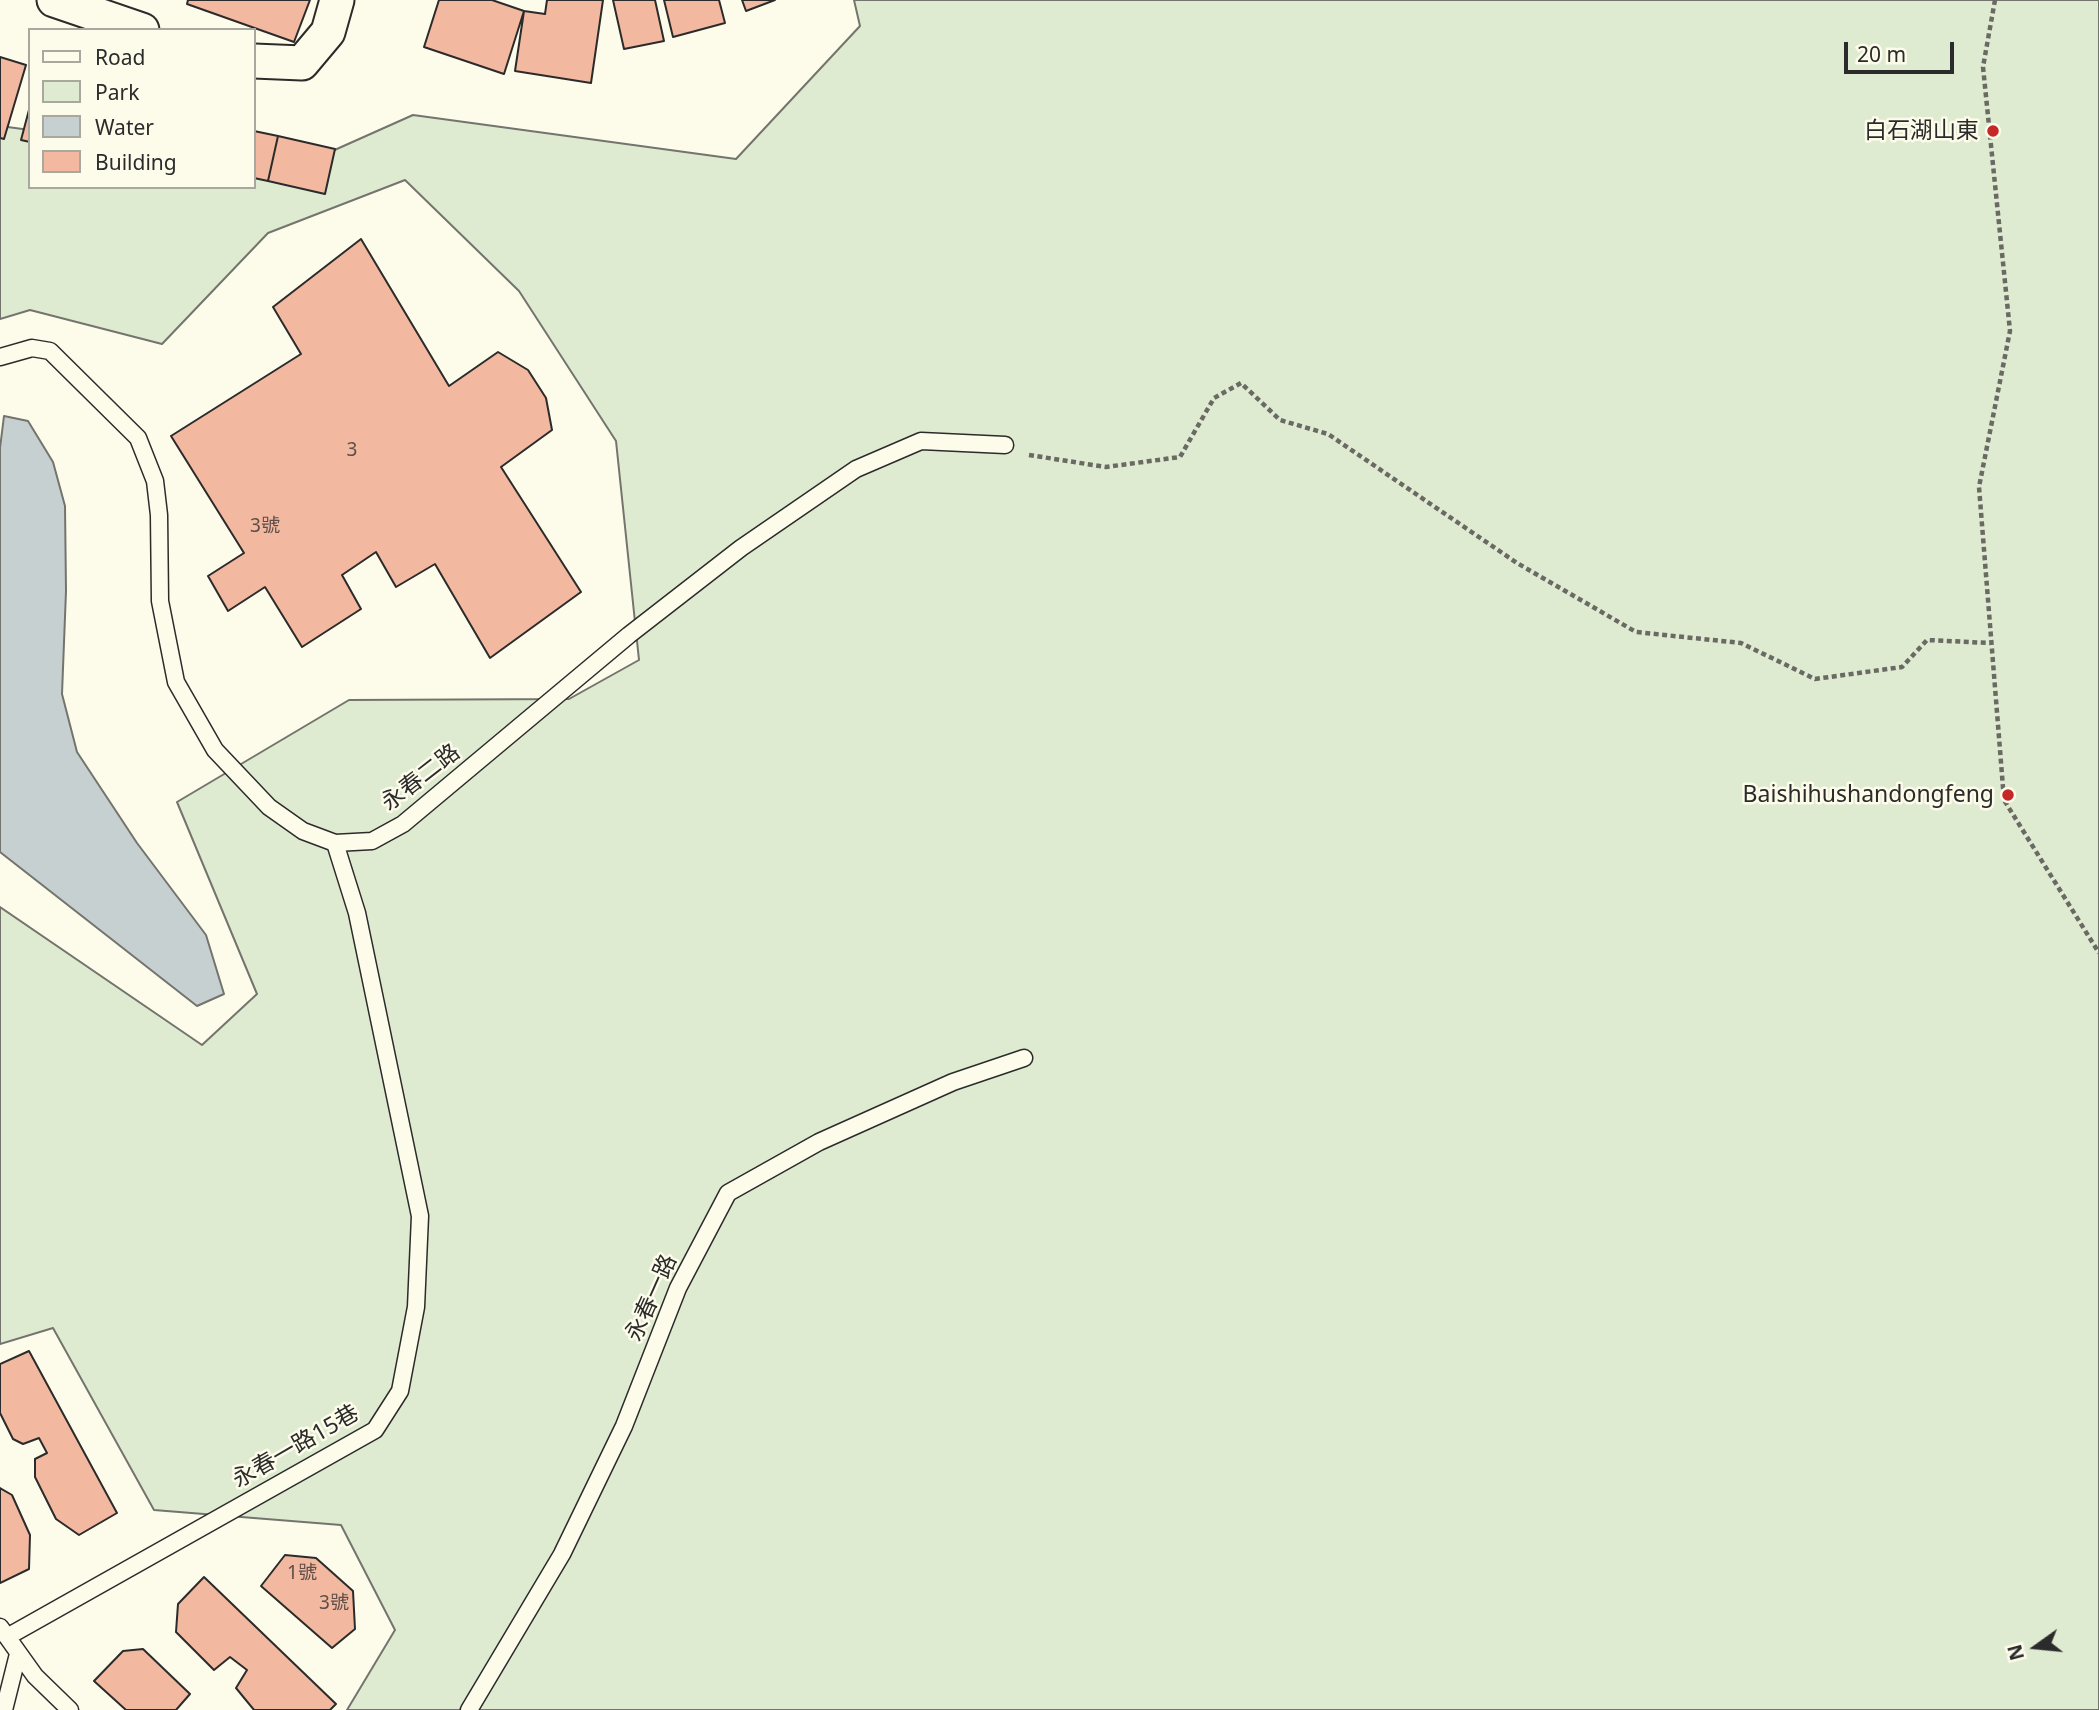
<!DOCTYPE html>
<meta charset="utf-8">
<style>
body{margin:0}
#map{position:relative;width:2099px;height:1710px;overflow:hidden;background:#fdfbea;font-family:"Noto Sans",sans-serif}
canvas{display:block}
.legend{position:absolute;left:28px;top:28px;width:228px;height:161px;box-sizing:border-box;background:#fdfbea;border:2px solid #a9a89e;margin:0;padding:9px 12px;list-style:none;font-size:21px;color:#2b2b2b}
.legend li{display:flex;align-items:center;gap:14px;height:35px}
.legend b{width:35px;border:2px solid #a9a89e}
.north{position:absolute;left:2001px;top:1612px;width:70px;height:70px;-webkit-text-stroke:5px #fdfbea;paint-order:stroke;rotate:255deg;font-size:19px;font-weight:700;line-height:28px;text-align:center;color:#2b2b2b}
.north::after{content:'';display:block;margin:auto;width:24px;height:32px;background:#2b2b2b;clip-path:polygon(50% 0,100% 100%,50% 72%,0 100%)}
.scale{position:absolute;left:1844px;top:42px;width:110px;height:32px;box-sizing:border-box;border:4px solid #2b2b2b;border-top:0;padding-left:9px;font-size:21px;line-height:24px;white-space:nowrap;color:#2b2b2b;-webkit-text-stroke:5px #fdfbea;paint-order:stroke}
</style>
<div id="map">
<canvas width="2099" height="1710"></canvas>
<ul class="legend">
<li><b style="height:9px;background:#fdfbea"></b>Road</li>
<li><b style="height:19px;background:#deebd1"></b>Park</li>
<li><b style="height:19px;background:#c7d0d0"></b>Water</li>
<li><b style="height:19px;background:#f2b8a0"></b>Building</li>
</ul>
<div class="north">N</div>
<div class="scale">20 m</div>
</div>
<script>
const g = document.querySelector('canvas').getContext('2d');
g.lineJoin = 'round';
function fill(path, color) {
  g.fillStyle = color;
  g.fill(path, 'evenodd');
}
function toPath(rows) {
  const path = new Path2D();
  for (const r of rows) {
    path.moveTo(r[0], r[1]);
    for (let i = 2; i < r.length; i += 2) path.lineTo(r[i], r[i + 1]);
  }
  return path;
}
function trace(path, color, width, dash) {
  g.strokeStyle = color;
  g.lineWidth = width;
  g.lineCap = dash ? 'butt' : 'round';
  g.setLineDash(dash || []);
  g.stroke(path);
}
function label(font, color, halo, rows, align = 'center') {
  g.font = font + ' "Noto Sans","Noto Sans TC",sans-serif';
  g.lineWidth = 5;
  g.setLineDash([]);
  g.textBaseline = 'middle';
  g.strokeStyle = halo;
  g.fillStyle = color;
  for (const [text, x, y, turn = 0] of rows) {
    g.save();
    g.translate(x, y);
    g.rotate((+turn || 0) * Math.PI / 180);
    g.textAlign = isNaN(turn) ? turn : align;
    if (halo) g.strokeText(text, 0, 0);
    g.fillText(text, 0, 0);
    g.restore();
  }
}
const green = toPath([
 [854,0,2099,0,2099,1710,347,1710,395,1630,341,1525,154,1510,53,1328,0,1344,0,907,202,1045,257,994,177,802,349,700,569,699,639,660,616,441,519,291,405,180,268,233,162,344,30,310,0,319,0,126,30,130,30,187,254,187,254,163,292,169,413,115,736,159,860,26,854,0]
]);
fill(green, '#deebd1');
trace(green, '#74746e', 2);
const water = toPath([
 [4,416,28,421,53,462,65,506,66,591,62,694,77,752,137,843,206,935,224,994,197,1006,0,852,0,448,4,416]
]);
fill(water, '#c7d0d0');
trace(water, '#74746e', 2);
const building = toPath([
 [188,0,310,0,294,42,187,4,188,0],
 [439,0,492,0,524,11,504,74,424,47,439,0],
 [547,0,603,0,591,83,515,71,524,11,545,14,547,0],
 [613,0,655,0,664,41,624,49,613,0],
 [664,0,719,0,725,23,673,37,664,0],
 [742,0,775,0,746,11,742,0],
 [0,57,26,65,4,139,0,138,0,57],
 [30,106,30,142,21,140,30,106],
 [254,131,278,136,268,181,254,178,254,131],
 [278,136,335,149,325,194,268,181,278,136],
 [361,239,449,386,498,352,528,370,546,398,552,430,501,467,581,592,490,658,435,564,396,587,376,552,342,575,361,609,302,647,265,587,228,611,208,576,244,553,171,436,301,354,273,307,361,239],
 [29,1351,117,1513,79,1535,56,1519,35,1477,35,1459,47,1453,39,1438,23,1444,13,1439,0,1413,0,1364,29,1351],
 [0,1488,12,1495,30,1535,29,1569,0,1583,0,1488],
 [285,1555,316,1558,353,1591,355,1629,332,1648,261,1586,285,1555],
 [204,1577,336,1704,330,1710,254,1710,236,1688,247,1670,230,1657,214,1670,176,1632,178,1604,204,1577],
 [143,1649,190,1694,176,1710,126,1710,94,1681,123,1651,143,1649]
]);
fill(building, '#f2b8a0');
trace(building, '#2b2b2b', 2);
const service = toPath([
 [0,357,32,348,50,351,138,438,155,481,159,515,160,601,176,682,215,750,269,807,303,831,335,843,372,841,403,824,629,635,741,548,856,469,921,441,1005,445],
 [0,1627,35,1676,70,1710],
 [7,1637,375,1430,400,1391,416,1307,420,1216,357,913,335,843],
 [4,1710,18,1654],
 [469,1710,562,1554,624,1426,678,1288,728,1193,819,1142,953,1082,1024,1058]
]);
const minor = toPath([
 [54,0,142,30],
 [254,61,302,63,328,32,337,0]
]);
trace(service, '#2b2b2b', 19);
trace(minor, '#2b2b2b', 37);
trace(toPath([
 [1995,0,1983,67,2010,331,1979,487,2004,800,2099,953],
 [1029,455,1106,467,1180,457,1214,398,1241,383,1280,420,1328,434,1517,563,1636,632,1741,643,1815,679,1902,667,1927,640,1990,643]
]), '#6a6964', 4.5, [5, 3.5]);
trace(service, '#fdfbea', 16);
trace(minor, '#fdfbea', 33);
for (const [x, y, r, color] of [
 [1993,131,7,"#c62828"],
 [2008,795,7,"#c62828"]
]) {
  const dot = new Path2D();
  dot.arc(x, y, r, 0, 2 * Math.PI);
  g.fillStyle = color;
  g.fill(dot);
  trace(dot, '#fdfbea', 2.5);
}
label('19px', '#5d4e48', null, [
 ["3",352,451],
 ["3號",265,527],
 ["1號",302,1574],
 ["3號",334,1604]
]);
label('23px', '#2b2b2b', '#fdfbea', [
 ["白石湖山東",1979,131],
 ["Baishihushandongfeng",1994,795]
], 'right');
label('23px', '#2b2b2b', '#fdfbea', [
 ["永春二路",421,778,-38],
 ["永春一路",652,1298,-66],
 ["永春一路15巷",296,1447,-30]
]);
</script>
